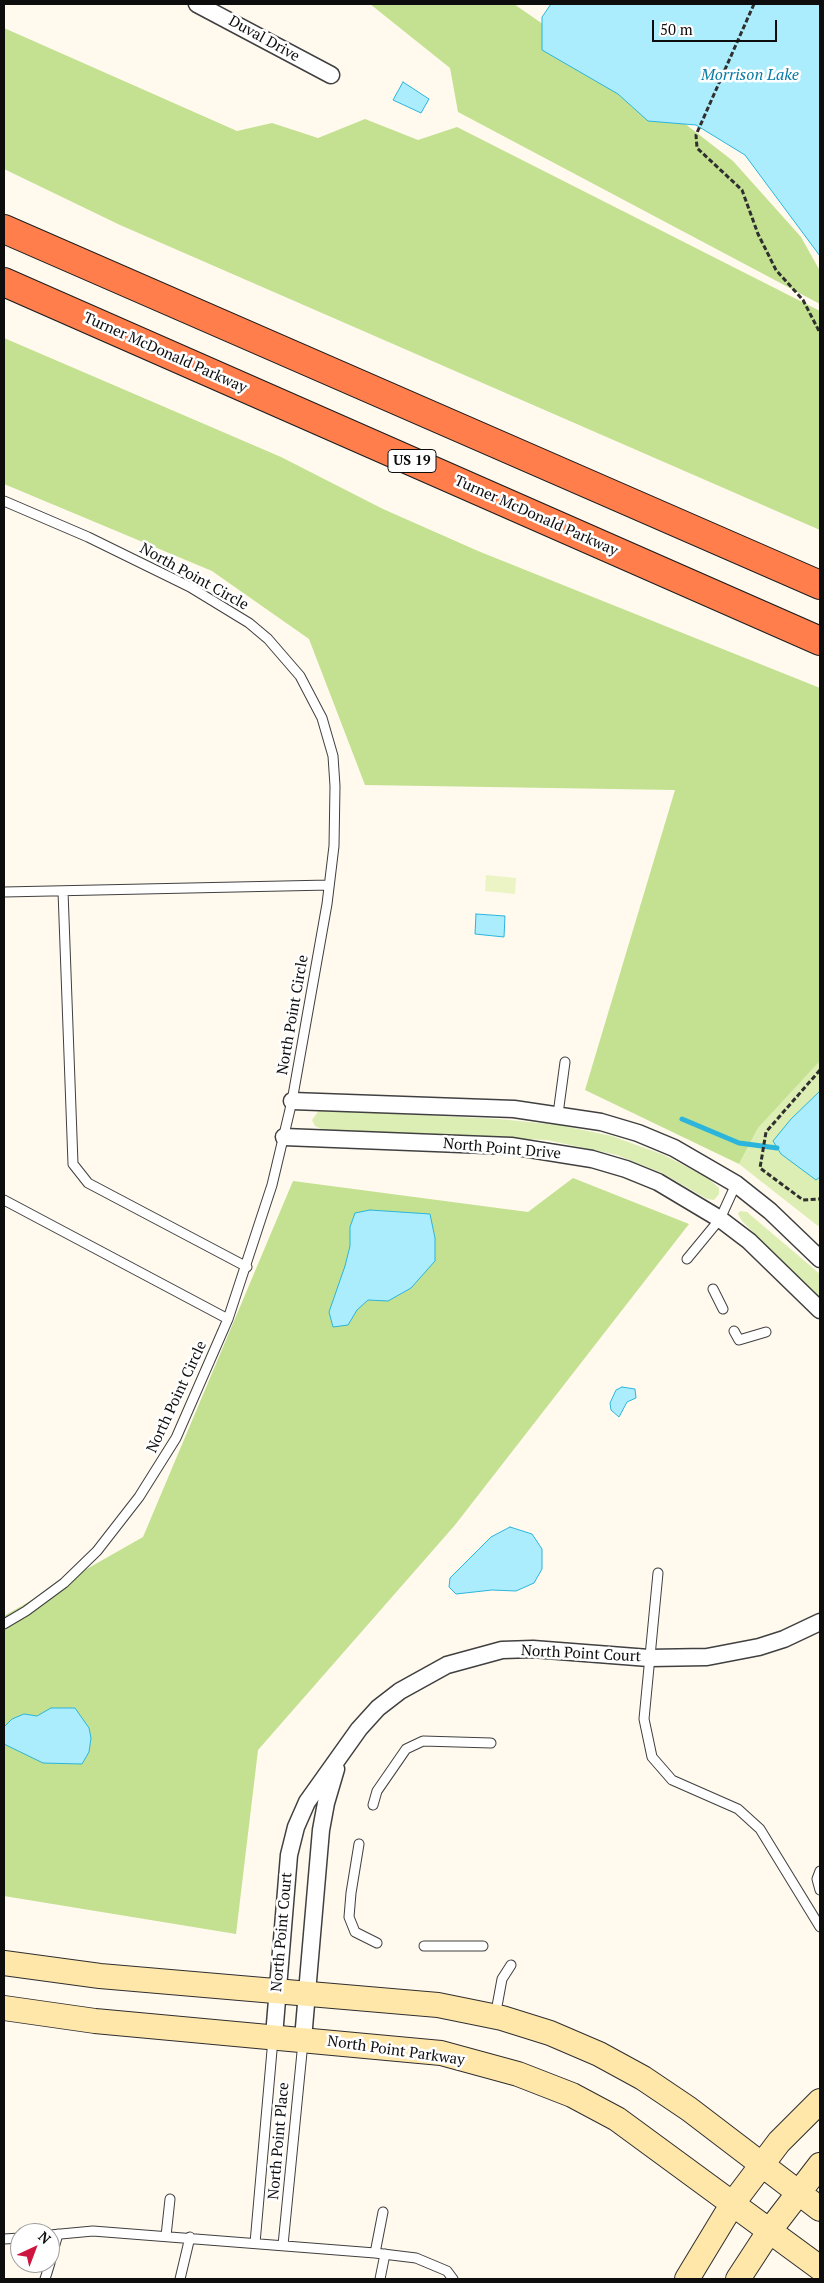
<!DOCTYPE html>
<style>
body{margin:0}
#map{position:relative;width:824px;height:2283px;overflow:hidden;background:#fff9ee;font-family:"PT Serif",serif}
canvas{display:block}
.frame{position:absolute;inset:0;border:5px solid #0d0d0d;pointer-events:none}
.north{position:absolute;left:10px;top:2223px;width:50px;height:50px;box-sizing:border-box;background:#fff;border:1px solid #9e9e9e;border-radius:50%;rotate:43deg;font-size:14px;font-weight:700;line-height:20px;text-align:center;color:#0d0d0d}
.north::after{content:'';display:block;margin:auto;width:18px;height:22px;background:#cd163f;clip-path:polygon(50% 0,100% 100%,50% 72%,0 100%)}
.scale{position:absolute;left:652px;top:20px;width:125px;height:22px;box-sizing:border-box;border:2px solid #0d0d0d;border-top:0;padding-left:6px;font-size:15px;line-height:18px;white-space:nowrap;color:#0d0d0d;-webkit-text-stroke:4px #fff;paint-order:stroke}
</style>
<div id="map">
<canvas width="824" height="2283"></canvas>
<div class="frame"></div>
<div class="north">N</div>
<div class="scale">50 m</div>
</div>
<script>
const g = document.querySelector('canvas').getContext('2d');
g.lineJoin = 'round';
function fill(path, color) {
  g.fillStyle = color;
  g.fill(path, 'evenodd');
}
function toPath(rows) {
  const path = new Path2D();
  for (const r of rows) {
    path.moveTo(r[0], r[1]);
    for (let i = 2; i < r.length; i += 2) path.lineTo(r[i], r[i + 1]);
  }
  return path;
}
function trace(path, color, width, dash) {
  g.strokeStyle = color;
  g.lineWidth = width;
  g.lineCap = dash ? 'butt' : 'round';
  g.setLineDash(dash || []);
  g.stroke(path);
}
function label(font, color, halo, rows, align = 'center') {
  g.font = font + ' "PT Serif",serif';
  g.lineWidth = 5;
  g.setLineDash([]);
  g.textBaseline = 'middle';
  g.strokeStyle = halo;
  g.fillStyle = color;
  for (const [text, x, y, turn = 0] of rows) {
    g.save();
    g.translate(x, y);
    g.rotate((+turn || 0) * Math.PI / 180);
    g.textAlign = isNaN(turn) ? turn : align;
    if (halo) g.strokeText(text, 0, 0);
    g.fillText(text, 0, 0);
    g.restore();
  }
}
fill(toPath([
 [820,1061,820,1224,818,1226,739,1164,758,1128],
 [319,1110,499,1119,559,1125,612,1136,664,1155,708,1178,719,1188,719,1194,714,1200,707,1199,662,1173,617,1155,547,1140,324,1130,315,1126,312,1120],
 [740,1211,747,1212,820,1274,820,1298,742,1221,738,1214]
]), '#dceeb3');
fill(toPath([
 [370,4,514,4,675,116,733,161,801,237,820,271,820,304,458,112,450,68],
 [4,28,237,131,272,123,318,138,365,119,418,140,457,127,820,311,820,530,120,225,4,169],
 [4,338,281,457,383,509,478,551,820,688,820,1061,758,1128,739,1164,585,1090,675,790,365,785,309,639,212,571,4,484],
 [573,1178,689,1224,455,1525,258,1750,236,1934,4,1896,4,1616,143,1537,293,1181,528,1212]
]), '#c3e190');
fill(toPath([
 [486,875,516,878,515,894,485,891]
]), '#ecf4c6');
const water = toPath([
 [551,4,820,4,820,256,745,155,696,125,648,121,618,94,542,50,542,17,551,4],
 [403,82,429,99,421,113,393,100,403,82],
 [476,914,505,916,504,937,475,934,476,914],
 [820,1091,820,1177,816,1180,781,1154,773,1141,791,1119,820,1091],
 [370,1210,430,1214,435,1238,435,1261,411,1288,388,1301,368,1300,357,1310,348,1325,333,1327,329,1312,345,1266,350,1246,350,1227,355,1213,370,1210],
 [622,1387,635,1389,636,1398,627,1402,619,1417,611,1410,610,1403,616,1390,622,1387],
 [510,1527,532,1534,542,1549,542,1569,534,1583,516,1591,492,1590,456,1594,449,1587,450,1578,491,1537,510,1527],
 [51,1708,75,1708,89,1728,91,1738,89,1752,82,1764,43,1763,4,1744,4,1727,12,1719,24,1714,37,1716,51,1708]
]);
fill(water, '#acedfd');
trace(water, '#2bb5dc', 1);
trace(toPath([
 [682,1119,739,1143,777,1148]
]), '#2bb5dc', 5);
const lane = toPath([
 [4,501,88,537,190,587,249,623,268,639,300,676,322,718,333,756,335,786,334,846,327,904,292,1101,272,1185,228,1319,176,1438,139,1497,97,1551,64,1583,26,1611,4,1624],
 [63,891,73,1164,88,1183,247,1267],
 [4,892,329,885],
 [558,1114,565,1062],
 [4,1200,228,1319],
 [687,1259,720,1219,736,1184],
 [713,1289,723,1309],
 [734,1331,739,1340,766,1332],
 [658,1573,644,1719,652,1757,672,1780,738,1809,760,1829,820,1927],
 [373,1805,377,1791,406,1749,423,1741,491,1743],
 [359,1844,351,1893,349,1917,355,1932,377,1943],
 [820,1871,817,1879,820,1890],
 [424,1946,483,1946],
 [495,2017,502,1979,511,1965],
 [50,2235,93,2231,375,2253,416,2258,447,2271,453,2279],
 [166,2236,170,2199],
 [4,2239,20,2238],
 [255,2243,273,2039],
 [283,2245,303,2042],
 [375,2253,383,2212],
 [50,2262,58,2234],
 [45,2279,50,2263],
 [180,2279,190,2237],
 [380,2279,385,2254]
]);
const street = toPath([
 [197,4,331,75],
 [292,1101,514,1109,601,1122,638,1133,674,1148,736,1184,770,1211,820,1259],
 [284,1137,511,1146,592,1159,626,1169,658,1182,720,1219,749,1241,820,1310],
 [274,2036,289,1855,296,1827,307,1802,359,1729,378,1708,400,1691,447,1665,502,1650,533,1649,649,1658,707,1657,759,1647,784,1639,820,1622],
 [303,2039,321,1830,326,1803,336,1769]
]);
const secondary = toPath([
 [4,1963,100,1976,438,2005,502,2018,550,2033,599,2054,643,2078,689,2109,820,2209],
 [4,2008,95,2021,441,2053,518,2074,572,2095,617,2119,820,2268],
 [687,2279,733,2203,779,2142,820,2101],
 [738,2279,770,2230,820,2165]
]);
const highway = toPath([
 [4,229,820,585],
 [4,282,820,641]
]);
trace(lane, '#404040', 11);
trace(street, '#404040', 19);
trace(secondary, '#2f2f2f', 26);
trace(highway, '#1e1e1e', 30);
trace(toPath([
 [754,4,696,135,697,148,742,190,758,234,776,270,803,300,820,333],
 [820,1070,766,1132,760,1168,803,1200,820,1199]
]), '#2f2f2f', 3, [5, 2.5]);
trace(lane, '#fff', 9);
trace(street, '#fff', 16);
trace(secondary, '#ffe6a9', 24);
trace(highway, '#ff7e4c', 28);
for (const [x, y, w] of [
 [412,461,48]
]) {
  const box = new Path2D();
  box.roundRect(x - w / 2, y - 11.5, w, 23, 4);
  g.fillStyle = '#fff';
  g.fill(box);
  trace(box, '#0d0d0d', 1);
}
label('bold 14px', '#0d0d0d', null, [
 ["US 19",412,461]
]);
label('15px', '#0d0d0d', '#fff', [
 ["Duval Drive",264,39,29],
 ["Turner McDonald Parkway",165,353,24],
 ["Turner McDonald Parkway",536,516,24],
 ["North Point Circle",194,577,29],
 ["North Point Circle",293,1015,-80],
 ["North Point Drive",502,1149,5],
 ["North Point Circle",177,1397,-65],
 ["North Point Court",581,1654,3],
 ["North Point Court",282,1932,-85],
 ["North Point Parkway",396,2051,8],
 ["North Point Place",279,2141,-85]
]);
label('italic 16px', '#097ca5', '#fff', [
 ["Morrison Lake",750,75]
]);
</script>
